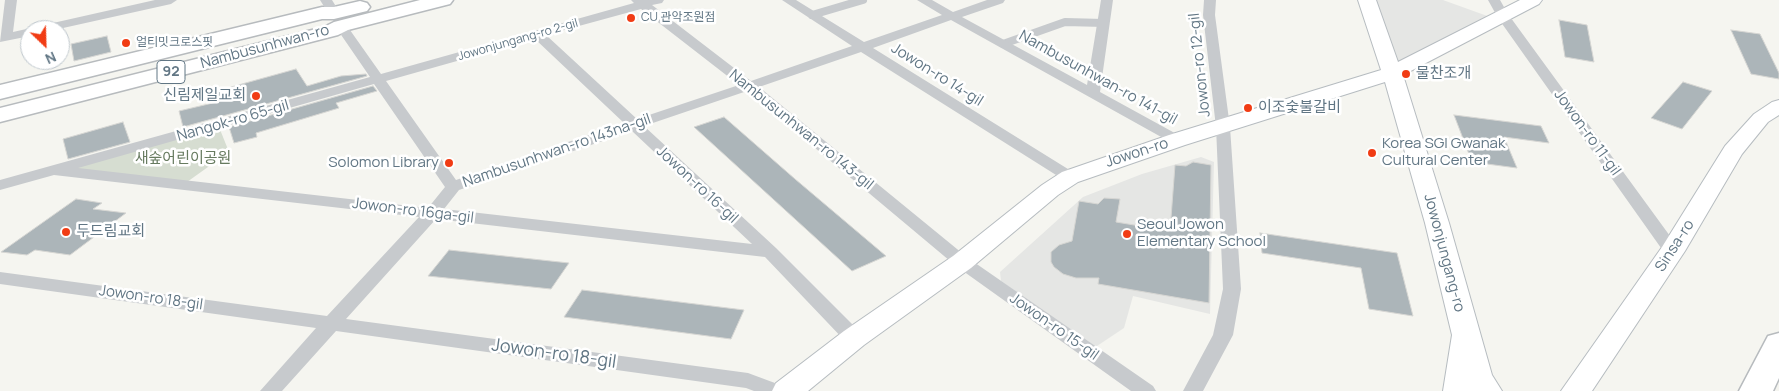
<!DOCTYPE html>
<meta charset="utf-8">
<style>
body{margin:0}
#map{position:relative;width:1779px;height:391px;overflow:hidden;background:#f5f5f0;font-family:Manrope,sans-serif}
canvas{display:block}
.north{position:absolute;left:20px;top:20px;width:50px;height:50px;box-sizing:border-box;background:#fff;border:1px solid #c0c8ce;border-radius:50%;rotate:156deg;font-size:14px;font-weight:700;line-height:20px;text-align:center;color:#617684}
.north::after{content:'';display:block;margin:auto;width:18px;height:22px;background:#f13c14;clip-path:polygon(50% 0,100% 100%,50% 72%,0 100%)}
</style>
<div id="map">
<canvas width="1779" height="391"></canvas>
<div class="north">N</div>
</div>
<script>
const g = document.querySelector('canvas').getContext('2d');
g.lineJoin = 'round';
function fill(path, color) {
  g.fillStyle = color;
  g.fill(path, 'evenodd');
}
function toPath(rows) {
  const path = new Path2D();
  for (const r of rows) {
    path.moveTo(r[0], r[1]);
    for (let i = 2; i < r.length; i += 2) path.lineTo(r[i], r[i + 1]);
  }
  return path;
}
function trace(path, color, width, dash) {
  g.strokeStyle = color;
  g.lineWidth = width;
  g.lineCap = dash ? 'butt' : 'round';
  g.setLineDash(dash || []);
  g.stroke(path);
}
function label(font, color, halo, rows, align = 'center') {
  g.font = font + ' Manrope,"Noto Sans KR",sans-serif';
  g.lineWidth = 5;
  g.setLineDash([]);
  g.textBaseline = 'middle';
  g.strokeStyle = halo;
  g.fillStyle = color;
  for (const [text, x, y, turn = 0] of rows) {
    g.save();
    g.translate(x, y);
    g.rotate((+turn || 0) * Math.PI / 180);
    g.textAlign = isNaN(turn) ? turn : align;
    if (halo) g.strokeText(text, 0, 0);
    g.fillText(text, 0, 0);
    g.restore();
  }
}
fill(toPath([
 [1372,0,1443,0,1490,17,1395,68],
 [1201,157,1214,162,1210,314,1133,296,1124,328,1094,348,1001,281,1000,272,1083,197,1142,174]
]), '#e5e6e4');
fill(toPath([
 [219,127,229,152,187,182,68,169]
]), '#d6ddd1');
const building = toPath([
 [1559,20,1587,25,1594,62,1565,57,1559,20],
 [1731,30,1760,34,1779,73,1779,79,1751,74,1731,30],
 [107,36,111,52,74,61,71,44,107,36],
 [296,69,307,86,341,76,366,74,367,76,183,127,179,111,217,102,213,92,296,69],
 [1683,82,1712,91,1682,129,1651,118,1683,82],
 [373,86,377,91,336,103,339,108,256,133,257,137,234,143,229,127,373,86],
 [1454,115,1541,126,1549,143,1504,137,1517,168,1472,162,1454,115],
 [724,117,795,179,886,256,852,271,694,127,724,117],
 [123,122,130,142,68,159,63,139,123,122],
 [1193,162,1211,165,1209,303,1098,284,1099,278,1076,278,1063,274,1054,267,1051,262,1051,252,1059,245,1072,241,1079,201,1098,204,1104,198,1120,199,1116,222,1170,231,1175,165,1186,166,1193,162],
 [76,199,102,203,93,209,126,213,70,255,35,250,27,255,1,252,76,199],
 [1260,233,1397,253,1413,316,1369,309,1361,268,1262,253,1260,233],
 [449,250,569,263,551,289,428,276,449,250],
 [582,290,744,310,731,339,564,317,582,290]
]);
fill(building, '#acb5b9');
trace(building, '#d6d6d3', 1);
const secondary = toPath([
 [1358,0,1376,0,1398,62,1520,0,1542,0,1539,4,1403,75,1449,223,1492,375,1502,391,1443,391,1452,335,1425,223,1385,82,1185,145,1078,182,1058,195,971,268,864,345,808,391,772,391,776,383,844,331,953,256,1042,185,1062,172,1169,135,1381,70,1358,0],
 [1779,100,1779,115,1768,122,1742,154,1685,251,1592,391,1561,391,1662,247,1725,146,1754,114,1772,102,1779,100]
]);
const primary = toPath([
 [420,0,453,0,450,4,348,30,338,35,0,122,0,108,324,27,334,22,420,0],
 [360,1,367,3,370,7,367,11,334,19,322,19,0,99,0,85,322,7,334,7,360,1],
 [1779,333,1779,378,1773,391,1739,391,1768,336,1779,333]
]);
trace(secondary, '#b6bcc0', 2);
trace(primary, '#b7bbbe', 3);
trace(toPath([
 [812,15,863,0],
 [1003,44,1065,22,1104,23]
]), '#c7cacd', 8);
fill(toPath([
 [5,0,17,0,13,32,155,0,177,0,171,4,54,30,30,30,30,36,0,42,5,0],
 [320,0,332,0,340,13,338,16,330,16,320,0],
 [631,0,664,0,662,3,652,5,751,81,852,46,782,0,796,0,864,42,942,15,917,0,932,0,953,12,987,0,1005,0,1003,3,962,17,1087,85,1101,0,1113,0,1100,92,1182,137,1184,140,1182,143,1172,143,951,20,873,48,1076,174,1078,177,1076,180,1070,182,1064,180,861,52,759,87,968,258,1153,386,1156,391,1131,391,956,266,747,91,644,126,776,248,861,333,864,338,861,343,854,345,847,343,765,257,436,219,346,319,748,373,783,386,786,391,754,391,746,388,336,331,282,391,260,391,316,328,0,284,0,272,327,316,419,217,54,175,0,190,0,180,370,77,335,26,337,23,345,23,381,74,634,3,631,0],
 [641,9,739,85,637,119,546,35,641,9],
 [535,39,624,123,456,180,386,81,535,39],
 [374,84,445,187,428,208,78,168,374,84],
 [632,131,752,244,444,209,459,190,632,131],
 [1204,0,1216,0,1215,15,1230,127,1241,289,1233,335,1203,391,1183,391,1213,335,1223,289,1216,127,1203,15,1204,0],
 [1488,0,1500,0,1508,14,1678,247,1681,251,1678,255,1672,257,1666,255,1498,18,1488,0]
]), '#c7cacd');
fill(secondary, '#fff');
fill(primary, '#fff');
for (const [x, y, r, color] of [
 [631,18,5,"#f13c14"],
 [126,43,5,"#f13c14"],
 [1406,74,5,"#f13c14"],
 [256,96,5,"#f13c14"],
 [1248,108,5,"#f13c14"],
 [1372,153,5,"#f13c14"],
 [449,163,5,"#f13c14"],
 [66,232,5,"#f13c14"],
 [1127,234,5,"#f13c14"]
]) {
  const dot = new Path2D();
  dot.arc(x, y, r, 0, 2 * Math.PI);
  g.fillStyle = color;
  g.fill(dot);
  trace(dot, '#fff', 2);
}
label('12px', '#617684', '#fff', [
 ["CU 관악조원점",641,18],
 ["얼티밋크로스핏",136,43]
], 'left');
label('12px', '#617684', '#fff', [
 ["Jowonjungang-ro 2-gil",518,40,-16]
]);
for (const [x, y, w] of [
 [171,72,28]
]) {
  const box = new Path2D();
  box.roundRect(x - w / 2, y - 11.5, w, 23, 4);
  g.fillStyle = '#fff';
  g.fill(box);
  trace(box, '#617684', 1);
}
label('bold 14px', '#617684', null, [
 ["92",171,72]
]);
label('15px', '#617684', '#fff', [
 ["Nambusunhwan-ro",265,47,-15],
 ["Jowon-ro 12-gil",1200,65,-96],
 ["Jowon-ro 14-gil",937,75,32],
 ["Nambusunhwan-ro 141-gil",1098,78,29],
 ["Nangok-ro 65-gil",233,121,-16],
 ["Nambusunhwan-ro 143-gil",801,130,39],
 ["Jowon-ro 11-gil",1587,133,54],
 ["Nambusunhwan-ro 143na-gil",557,151,-19],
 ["Jowon-ro",1137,153,-18],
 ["Jowon-ro 16-gil",697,185,43],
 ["Jowon-ro 16ga-gil",413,211,7],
 ["Sinsa-ro",1675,246,-57],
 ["Jowonjungang-ro",1444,253,75],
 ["Jowon-ro 18-gil",151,298,8],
 ["Jowon-ro 15-gil",1054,327,35]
]);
label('15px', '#617684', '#fff', [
 ["물찬조개",1416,74],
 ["신림제일교회",246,96,"right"],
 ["이조숯불갈비",1258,108],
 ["Korea SGI Gwanak",1382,144],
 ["Cultural Center",1382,161],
 ["Solomon Library",439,163,"right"],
 ["Seoul Jowon",1137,225],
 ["Elementary School",1137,242],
 ["두드림교회",76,232]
], 'left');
label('15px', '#677b60', '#fff', [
 ["새숲어린이공원",183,159]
]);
label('18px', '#617684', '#fff', [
 ["Jowon-ro 18-gil",554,354,8]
]);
</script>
